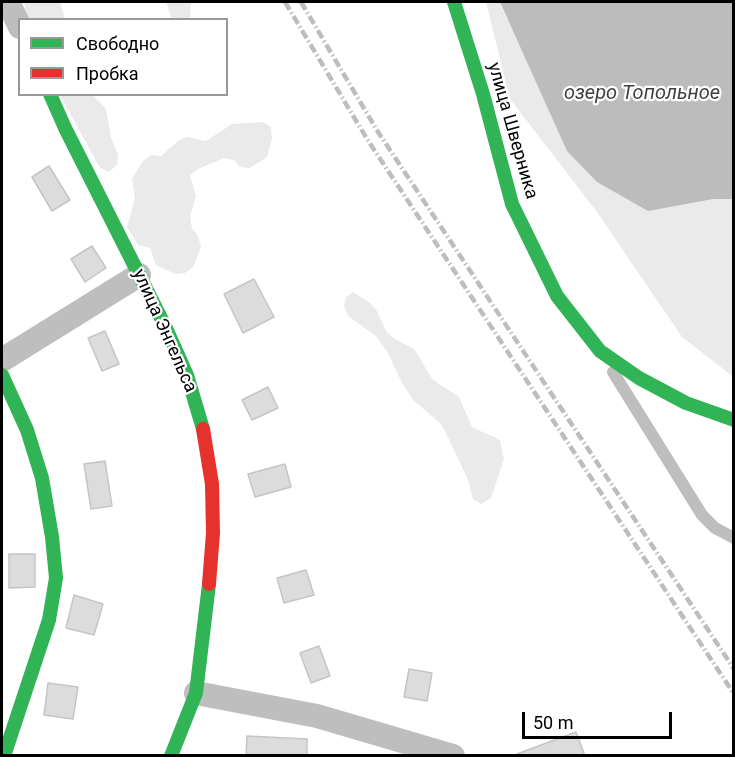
<!DOCTYPE html>
<meta charset="utf-8">
<style>
body{margin:0}
#map{position:relative;width:735px;height:757px;overflow:hidden;background:#fff;font-family:Roboto,sans-serif}
canvas{display:block}
.frame{position:absolute;inset:0;border:3px solid #000;pointer-events:none}
.legend{position:absolute;left:18px;top:18px;width:210px;height:78px;box-sizing:border-box;background:#fff;border:2px solid #999;margin:0;padding:8px 10px;list-style:none;font-size:18px;color:#000}
.legend li{display:flex;align-items:center;gap:12px;height:30px}
.legend b{width:30px;border:2px solid #999}
.scale{position:absolute;left:522px;top:712px;width:150px;height:27px;box-sizing:border-box;border:3px solid #000;border-top:0;padding-left:8px;font-size:18px;line-height:21px;white-space:nowrap;color:#000;-webkit-text-stroke:4px #fff;paint-order:stroke}
</style>
<div id="map">
<canvas width="735" height="757"></canvas>
<div class="frame"></div>
<ul class="legend">
<li><b style="height:8px;background:#30b455"></b>Свободно</li>
<li><b style="height:8px;background:#e5322d"></b>Пробка</li>
</ul>
<div class="scale">50 m</div>
</div>
<script>
const g = document.querySelector('canvas').getContext('2d');
g.lineJoin = 'round';
function fill(path, color) {
  g.fillStyle = color;
  g.fill(path, 'evenodd');
}
function toPath(rows) {
  const path = new Path2D();
  for (const r of rows) {
    path.moveTo(r[0], r[1]);
    for (let i = 2; i < r.length; i += 2) path.lineTo(r[i], r[i + 1]);
  }
  return path;
}
function trace(path, color, width, dash) {
  g.strokeStyle = color;
  g.lineWidth = width;
  g.lineCap = dash ? 'butt' : 'round';
  g.setLineDash(dash || []);
  g.stroke(path);
}
function label(font, color, halo, rows, align = 'center') {
  g.font = font + ' Roboto,sans-serif';
  g.lineWidth = 4.5;
  g.setLineDash([]);
  g.textBaseline = 'middle';
  g.strokeStyle = halo;
  g.fillStyle = color;
  for (const [text, x, y, turn = 0] of rows) {
    g.save();
    g.translate(x, y);
    g.rotate((+turn || 0) * Math.PI / 180);
    g.textAlign = isNaN(turn) ? turn : align;
    if (halo) g.strokeText(text, 0, 0);
    g.fillText(text, 0, 0);
    g.restore();
  }
}
fill(toPath([
 [24,2,60,2,65,19,27,19],
 [166,2,191,2,190,19,172,19],
 [486,2,500,2,507,19,713,199,733,199,733,375,731,375,682,337,597,212,510,99],
 [60,95,93,95,106,109,111,137,118,155,117,165,109,172,100,168],
 [263,122,271,127,272,139,267,157,250,168,240,167,234,160,224,158,198,169,190,175,196,196,190,217,192,228,198,236,201,247,193,267,185,273,175,274,156,265,150,248,138,245,127,227,135,199,132,179,142,162,151,155,161,156,178,141,187,137,206,141,232,124],
 [353,292,370,303,377,311,386,331,393,338,414,349,433,380,459,397,472,427,500,440,504,459,491,498,481,504,473,499,468,480,445,431,440,423,413,400,402,383,388,353,376,336,348,316,344,306,346,297]
]), '#eaeaea');
fill(toPath([
 [500,2,733,2,733,199,713,199,648,211,597,182,567,151]
]), '#bcbcbc');
const building = toPath([
 [49,166,70,200,52,211,32,177,49,166],
 [92,246,106,268,85,282,71,259,92,246],
 [254,279,274,317,243,333,224,294,254,279],
 [105,331,119,364,102,371,88,338,105,331],
 [268,387,278,408,252,420,242,400,268,387],
 [105,461,112,506,91,509,84,464,105,461],
 [285,464,291,487,255,497,248,474,285,464],
 [9,554,35,554,35,587,9,588,9,554],
 [306,570,314,595,284,603,277,578,306,570],
 [74,595,103,604,94,635,66,628,74,595],
 [319,646,330,676,311,683,300,653,319,646],
 [409,669,432,673,427,701,404,697,409,669],
 [48,683,78,687,73,719,44,715,48,683],
 [576,732,585,756,517,756,517,754,576,732],
 [247,736,307,739,307,756,246,756,247,736]
]);
fill(building, '#dcdcdc');
trace(building, '#c5c5c5', 1.5);
trace(toPath([
 [613,372,702,515,715,528,734,538]
]), '#bebebe', 12);
trace(toPath([
 [8,2,20,27],
 [2,360,139,275],
 [196,693,317,716,453,756]
]), '#bebebe', 24);
trace(toPath([
 [454,2,483,94,512,204,557,296,600,351,639,378,686,403,734,420],
 [50,94,65,128,166,328,187,375,203,429],
 [2,375,27,430,42,478,52,537,56,578,49,620,4,756],
 [171,756,196,693,209,584]
]), '#30b455', 14);
trace(toPath([
 [203,429,212,484,213,533,209,584]
]), '#e5322d', 14);
trace(toPath([
 [285,2,367,139,734,694],
 [301,2,378,132,734,669]
]), '#bdbdbd', 4.5, [9, 3, 1.5, 3]);
label('18px', '#000', '#fff', [
 ["улица Шверника",512,131,74],
 ["улица Энгельса",164,331,66]
]);
label('italic 20px', '#404040', '#fff', [
 ["озеро Топольное",642,94]
]);
</script>
